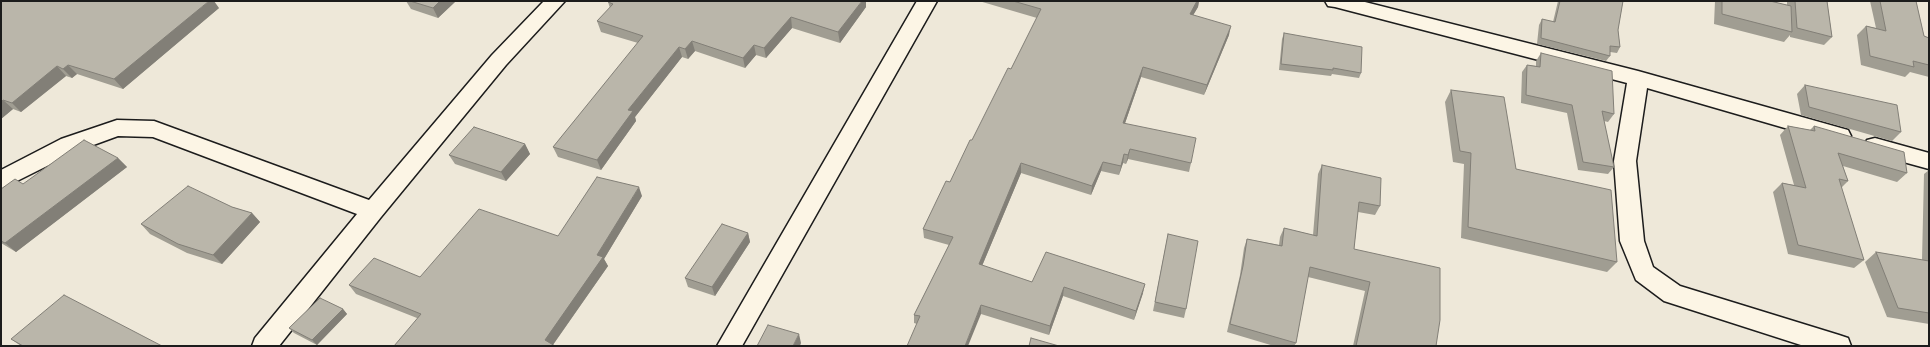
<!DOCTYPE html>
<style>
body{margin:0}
#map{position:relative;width:1930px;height:347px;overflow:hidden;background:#eee8d9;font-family:Dekko,sans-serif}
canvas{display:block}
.frame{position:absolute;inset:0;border:2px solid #1c1c1c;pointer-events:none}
</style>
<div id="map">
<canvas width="1930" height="347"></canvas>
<div class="frame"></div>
</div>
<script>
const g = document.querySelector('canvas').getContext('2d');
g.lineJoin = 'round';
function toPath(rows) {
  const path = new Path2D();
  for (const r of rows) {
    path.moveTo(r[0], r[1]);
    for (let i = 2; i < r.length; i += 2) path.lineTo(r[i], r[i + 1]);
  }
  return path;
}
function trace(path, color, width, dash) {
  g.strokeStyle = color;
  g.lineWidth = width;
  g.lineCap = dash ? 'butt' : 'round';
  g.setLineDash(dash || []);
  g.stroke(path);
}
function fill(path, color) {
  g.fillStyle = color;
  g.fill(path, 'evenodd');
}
const street = toPath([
 [544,1,565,1,506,65,381,217,279,346,252,346,255,338,357,214,153,137,118,136,77,151,1,189,1,170,61,139,117,120,154,121,369,200,492,55,544,1],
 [917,1,937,1,742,346,717,346,917,1],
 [1325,1,1361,1,1638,71,1848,130,1851,136,1848,142,1840,144,1647,88,1636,161,1644,241,1653,267,1680,286,1839,335,1848,338,1851,346,1804,346,1664,301,1636,280,1620,241,1614,161,1627,83,1335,7,1328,6,1325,1],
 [1875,138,1929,153,1929,169,1867,152,1864,146,1867,140,1875,138]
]);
trace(street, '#1c1c1c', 3);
fill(street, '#fcf5e5');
fill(toPath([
 [1,1,219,8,123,89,77,74,72,78,66,76,21,112,13,109,1,119],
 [406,1,456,1,438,18,411,9],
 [979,1,1199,1,1198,7,1193,15,1229,35,1204,95,1141,77,1125,123,1191,163,1189,172,1128,159,1126,164,1123,163,1119,175,1101,171,1091,195,1021,173,982,266,1032,282,1143,293,1134,320,1063,296,1049,335,981,314,917,324,914,323,914,315,949,245,924,238,923,229,950,182,972,140,1011,69,1037,18],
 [1558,1,1623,1,1618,30,1620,47,1617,53,1610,52,1610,56,1606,61,1537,44,1539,25,1542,19,1553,22],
 [1715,1,1770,1,1787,5,1787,1,1827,1,1832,37,1824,45,1790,37,1790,35,1784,42,1714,24],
 [1870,1,1916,1,1924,36,1929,38,1929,77,1910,72,1905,77,1861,65,1857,35,1866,26,1876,28],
 [608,2,866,7,840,43,792,28,766,58,756,55,745,68,695,51,688,59,682,57,635,117,636,121,601,170,558,157,553,147,638,43,601,32,597,21,610,8],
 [1284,33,1361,73,1359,78,1332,74,1331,76,1279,70,1282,39],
 [1541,53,1614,114,1608,122,1604,121,1614,167,1608,174,1578,170,1567,113,1521,103,1522,72,1527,65,1536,66,1536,61],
 [1805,85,1901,132,1892,141,1801,115,1797,94],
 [1451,90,1516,169,1617,262,1607,272,1461,238,1464,164,1453,162,1445,102],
 [1788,126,1810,130,1814,126,1907,173,1897,182,1843,166,1848,181,1841,188,1864,260,1854,268,1788,254,1773,192,1782,183,1794,185,1780,135],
 [525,144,530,154,506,181,455,164,449,155],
 [118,158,127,167,16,252,1,243,1,189,23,184],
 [1322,165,1380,206,1375,215,1358,212,1354,249,1436,346,1353,346,1365,291,1308,277,1296,343,1294,346,1274,346,1227,332,1240,275,1244,248,1247,239,1279,245,1280,237,1284,228,1313,235,1318,174],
 [1929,170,1929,324,1887,317,1865,262,1876,252,1922,260,1924,174],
 [642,196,604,259,608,266,553,345,417,318,356,294,349,285,420,277,558,236],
 [232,207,252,213,260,222,222,264,187,253,150,234,141,224],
 [748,233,750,242,715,296,688,287,685,278],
 [1168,234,1186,309,1184,318,1153,311,1166,244],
 [343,309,347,314,317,345,294,333,289,328],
 [11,339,162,346,21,346]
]), '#a09d92');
fill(toPath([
 [209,1,214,1,219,8,123,89,114,79],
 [440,1,456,1,438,18,433,8],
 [862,1,866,1,866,7,840,43,838,32],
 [1197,1,1199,1,1198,7,1188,24,1190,14],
 [791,17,792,28,766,58,764,48],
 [1231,26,1229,35,1204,95,1207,85],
 [692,41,695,51,688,59,685,49],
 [754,45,756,55,745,68,743,58],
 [679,47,682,57,635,117,636,121,601,170,597,160,628,110],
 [68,65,77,74,72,78,63,69],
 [57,66,66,76,21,112,12,103],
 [1143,67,1141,77,1122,132,1123,123],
 [3,100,13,109,1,119,1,102],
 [525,144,530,154,506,181,501,172],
 [1130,149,1128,159,1126,164,1128,155],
 [1124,154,1123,163,1119,175,1121,166],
 [118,158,127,167,16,252,5,243],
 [1103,162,1101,171,1091,195,1092,186],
 [1021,163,1021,173,979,273,979,264],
 [639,187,642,196,604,259,608,266,552,346,545,340],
 [252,213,260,222,222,264,213,255],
 [748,233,750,242,715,296,712,287],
 [1145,284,1143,293,1134,320,1136,311],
 [1064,287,1063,296,1049,335,1050,326],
 [981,305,981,314,968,346,965,346],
 [343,309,347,314,317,345,312,340],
 [799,334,801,343,800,346,793,346]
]), '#827f77');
const building = toPath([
 [1,1,209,1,114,79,68,65,63,69,57,66,12,103,3,100,1,102,1,1],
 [410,1,440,1,433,8,410,1],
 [609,1,862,1,838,32,791,17,764,48,754,45,743,58,692,41,685,49,679,47,628,110,633,111,597,160,553,147,643,36,597,21,613,4,608,2,609,1],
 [1013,1,1197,1,1190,14,1231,26,1207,85,1143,67,1123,123,1196,138,1191,163,1130,149,1128,155,1124,154,1121,166,1103,162,1092,186,1021,163,979,264,1032,282,1046,252,1145,284,1136,311,1064,287,1050,326,981,305,965,346,907,346,920,316,914,315,953,237,923,229,946,181,950,182,970,140,972,140,1008,68,1011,69,1041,9,1013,1],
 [1560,1,1623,1,1618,30,1620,47,1610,46,1610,56,1541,38,1542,19,1555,22,1560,1],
 [1722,1,1770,1,1791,6,1792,32,1722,14,1722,1],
 [1795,1,1827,1,1832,37,1797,28,1795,1],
 [1880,1,1916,1,1924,36,1929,38,1929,65,1913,61,1914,67,1870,56,1866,26,1886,31,1880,1],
 [1284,33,1362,47,1361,73,1333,68,1333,70,1281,64,1284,33],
 [1541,53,1612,71,1614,114,1602,111,1614,167,1583,162,1572,105,1526,95,1527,65,1540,67,1541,53],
 [1805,85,1897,105,1901,132,1809,107,1805,85],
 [1451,90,1504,97,1516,169,1611,190,1617,262,1468,227,1471,153,1460,151,1451,90],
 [1788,126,1815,131,1814,126,1904,152,1907,173,1838,153,1848,181,1839,179,1864,260,1798,245,1782,183,1806,188,1788,126],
 [474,127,525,144,501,172,449,155,474,127],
 [84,140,118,158,5,243,1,241,1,189,15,179,23,184,84,140],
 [1322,165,1381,178,1380,206,1359,202,1354,249,1440,268,1440,320,1436,346,1356,346,1370,282,1310,267,1296,343,1230,324,1243,266,1247,239,1282,246,1284,228,1317,236,1322,165],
 [597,177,639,187,597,255,603,257,545,340,555,346,394,346,421,314,349,285,374,258,420,277,479,209,558,236,597,177],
 [188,186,232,207,252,213,213,255,178,244,141,224,188,186],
 [722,224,748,233,712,287,685,278,722,224],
 [1168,234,1198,241,1186,309,1155,302,1168,234],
 [1876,252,1929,261,1929,313,1898,308,1876,252],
 [64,295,162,346,23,346,11,339,64,295],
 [320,298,343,309,312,340,289,328,320,298],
 [768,325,799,334,793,346,757,346,768,325],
 [1031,338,1059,346,1029,346,1031,338]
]);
fill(building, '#bab6aa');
trace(building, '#827f77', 1);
</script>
